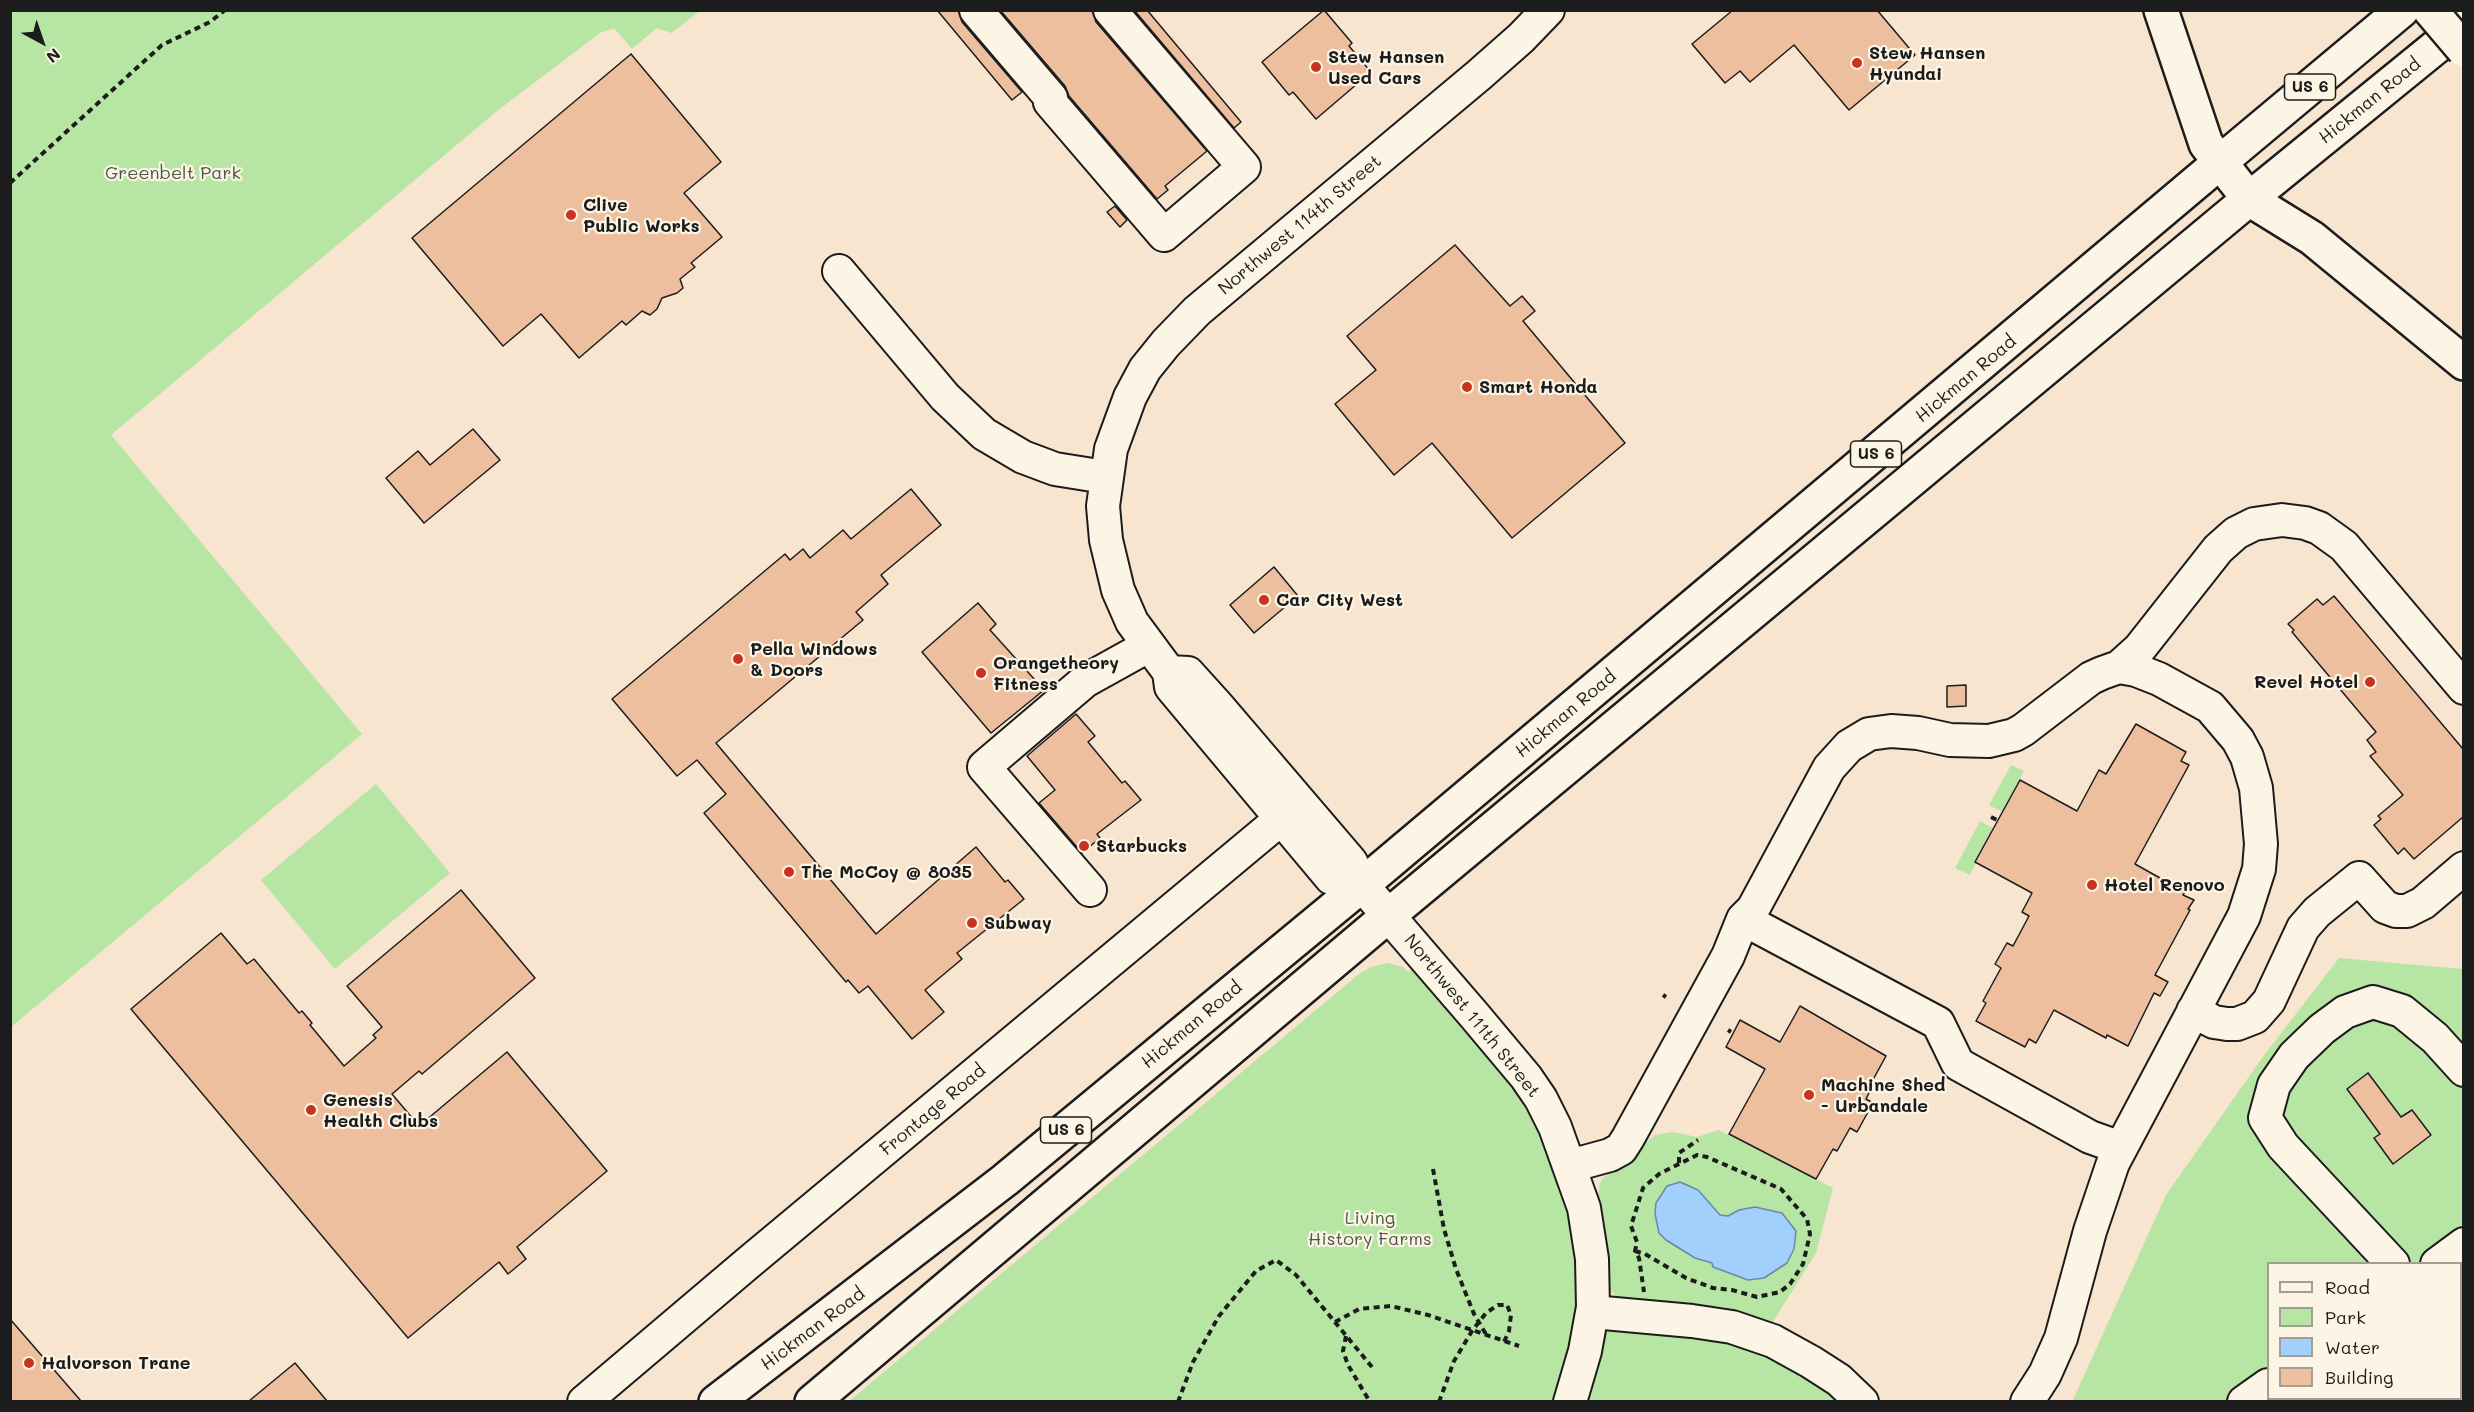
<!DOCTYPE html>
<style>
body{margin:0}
#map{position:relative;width:2474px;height:1412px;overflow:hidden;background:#f8e5d0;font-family:Mali,sans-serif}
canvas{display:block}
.frame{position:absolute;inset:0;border:12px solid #1c1c1c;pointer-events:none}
.legend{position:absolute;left:2267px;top:1262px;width:195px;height:138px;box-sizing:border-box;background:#fcf5e5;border:2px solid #a29e95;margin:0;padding:8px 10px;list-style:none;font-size:18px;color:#1c1c1c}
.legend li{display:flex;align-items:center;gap:12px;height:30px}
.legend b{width:30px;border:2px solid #a29e95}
.north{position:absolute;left:12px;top:12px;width:60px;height:60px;-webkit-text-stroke:4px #fcf5e5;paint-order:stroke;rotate:140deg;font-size:16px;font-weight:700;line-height:24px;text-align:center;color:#1c1c1c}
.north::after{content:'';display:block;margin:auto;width:21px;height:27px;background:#1c1c1c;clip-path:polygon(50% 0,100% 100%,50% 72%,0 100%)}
</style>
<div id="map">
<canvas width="2474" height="1412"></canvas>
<div class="frame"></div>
<ul class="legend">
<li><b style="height:8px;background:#fcf5e5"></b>Road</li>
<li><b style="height:16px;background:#b7e5a3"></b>Park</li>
<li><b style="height:16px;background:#a1d0fd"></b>Water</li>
<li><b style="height:16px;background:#eebf9e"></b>Building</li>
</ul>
<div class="north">N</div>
</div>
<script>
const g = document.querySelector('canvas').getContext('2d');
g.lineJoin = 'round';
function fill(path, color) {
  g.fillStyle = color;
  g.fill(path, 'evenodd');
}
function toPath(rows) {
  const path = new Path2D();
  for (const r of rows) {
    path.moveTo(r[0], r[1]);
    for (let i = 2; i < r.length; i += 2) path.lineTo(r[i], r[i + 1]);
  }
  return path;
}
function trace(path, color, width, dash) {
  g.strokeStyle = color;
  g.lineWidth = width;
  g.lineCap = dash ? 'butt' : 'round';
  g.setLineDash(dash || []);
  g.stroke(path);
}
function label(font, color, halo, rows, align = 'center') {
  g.font = font + ' Mali,sans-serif';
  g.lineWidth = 4.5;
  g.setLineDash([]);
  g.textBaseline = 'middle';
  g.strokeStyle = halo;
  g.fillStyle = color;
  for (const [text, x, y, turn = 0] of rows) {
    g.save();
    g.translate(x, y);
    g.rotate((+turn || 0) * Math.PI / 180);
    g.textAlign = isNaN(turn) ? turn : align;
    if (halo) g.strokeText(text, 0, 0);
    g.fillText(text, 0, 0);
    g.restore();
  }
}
fill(toPath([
 [10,11,700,11,671,33,657,28,632,49,614,28,600,33,497,111,111,435,362,734,11,1027],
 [2011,765,2024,771,2002,812,1989,805],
 [376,784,450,873,335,969,261,880],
 [1980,821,1993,828,1970,875,1955,868],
 [2339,958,2463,969,2463,1401,2072,1402,2166,1195,2262,1058],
 [2268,1264,2460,1264,2460,1398,2268,1398],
 [1388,963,1403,967,1408,972,1412,969,1418,975,1513,1089,1540,1132,1571,1215,1577,1260,1575,1322,1687,1332,1768,1352,1846,1402,848,1402,1359,974,1371,967],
 [1719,1130,1833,1188,1816,1253,1769,1328,1621,1300,1616,1297,1608,1286,1597,1200,1600,1183,1603,1178,1655,1135,1673,1132,1697,1137],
 [1680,1182,1698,1190,1720,1215,1728,1216,1739,1210,1755,1207,1782,1213,1790,1258,1787,1263,1764,1278,1742,1278,1714,1267,1712,1263,1659,1233,1655,1214,1673,1183]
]), '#b7e5a3');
const water = toPath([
 [1680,1182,1698,1190,1720,1215,1728,1216,1739,1210,1755,1207,1782,1213,1796,1231,1794,1249,1787,1263,1764,1278,1748,1280,1713,1267,1712,1263,1695,1258,1666,1240,1659,1233,1655,1214,1656,1203,1667,1186,1680,1182]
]);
fill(water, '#a1d0fd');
trace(water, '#6c88a3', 1.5);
const building = toPath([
 [937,10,958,10,962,22,1022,92,1012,100,937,10],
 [1000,10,1092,10,1096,22,1207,151,1165,186,1168,190,1157,199,1069,96,1065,86,1000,10],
 [1134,10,1147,10,1241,122,1234,128,1134,10],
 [1324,10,1352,43,1349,46,1371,72,1316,119,1293,92,1289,95,1262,62,1324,10],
 [1733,10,1877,10,1915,55,1849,110,1794,45,1750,82,1740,71,1725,83,1692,44,1733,10],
 [631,54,721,162,684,193,722,237,691,263,695,267,680,279,683,288,677,293,662,298,657,309,650,315,642,311,626,325,622,321,579,358,541,314,503,346,412,238,631,54],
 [1115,206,1127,220,1120,227,1107,212,1115,206],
 [1455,245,1510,306,1522,296,1535,311,1523,321,1625,443,1512,538,1432,443,1394,475,1335,404,1376,370,1347,336,1455,245],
 [473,429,500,460,424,523,386,478,418,451,430,465,473,429],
 [911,489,941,525,881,575,888,584,856,612,863,620,716,743,876,934,976,847,1005,882,1008,880,1024,899,957,953,962,959,925,990,944,1012,912,1039,868,986,859,993,848,980,846,982,704,813,726,794,697,760,677,776,612,699,785,554,790,560,803,549,810,558,843,530,851,539,911,489],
 [1274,567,1298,596,1254,633,1230,605,1274,567],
 [2334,596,2463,749,2463,817,2414,859,2404,848,2398,854,2374,825,2381,819,2378,816,2403,795,2370,756,2376,752,2367,740,2376,732,2292,632,2294,630,2288,624,2317,599,2323,605,2334,596],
 [978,603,996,624,990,630,1044,690,991,733,922,652,978,603],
 [1966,685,1966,706,1947,707,1947,686,1966,685],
 [1076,714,1095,736,1088,742,1122,783,1125,781,1141,800,1097,834,1100,838,1082,853,1039,803,1055,790,1027,756,1076,714],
 [2136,724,2186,752,2181,761,2189,765,2135,864,2185,892,2183,895,2194,900,2188,909,2190,910,2155,975,2168,982,2160,996,2154,993,2128,1046,2107,1035,2106,1038,2054,1010,2036,1043,2029,1039,2025,1047,1976,1021,1986,1003,1983,1001,2001,968,1995,964,2007,943,2013,946,2029,916,2022,912,2032,893,1975,862,2020,780,2077,811,2099,770,2106,774,2136,724],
 [461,890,535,978,422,1074,419,1071,392,1094,419,1126,507,1052,607,1171,517,1247,526,1259,508,1274,499,1262,408,1338,131,1009,221,933,247,964,254,959,299,1013,302,1011,312,1023,310,1025,344,1066,376,1038,373,1035,382,1027,347,986,461,890],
 [1800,1006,1886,1056,1869,1087,1871,1089,1866,1099,1873,1103,1857,1132,1850,1128,1837,1151,1833,1149,1816,1179,1729,1134,1765,1069,1726,1047,1740,1020,1780,1042,1800,1006],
 [2368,1073,2401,1117,2412,1110,2431,1135,2393,1164,2374,1138,2380,1134,2347,1089,2368,1073],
 [10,1319,81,1401,10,1401,10,1319],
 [295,1363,327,1401,249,1401,295,1363]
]);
fill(building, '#eebf9e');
trace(building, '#1c1c1c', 1.5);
const minor = toPath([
 [976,10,1051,98,1050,102,1164,235,1244,167,1110,10],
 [839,271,945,397,984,434,1023,457,1055,469,1105,477],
 [2119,667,2140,648,2218,549,2236,533,2254,524,2282,520,2305,523,2319,528,2344,546,2464,688],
 [1169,672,1188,673,1216,704,1351,862,1362,885,1474,1015,1526,1077,1541,1099,1555,1127,1584,1208,1592,1259,1593,1307,1585,1351,1570,1402],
 [1362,885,1331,878,1171,687,1169,672,1132,622,1118,590,1106,540,1103,506,1111,449,1130,397,1145,369,1166,343,1197,311,1479,75,1521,38,1548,10],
 [1090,890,984,767,1085,681,1148,646],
 [1743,919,1938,1023,1958,1064,2090,1137,2121,1148],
 [2193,1011,2214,1022,2227,1024,2237,1024,2255,1017,2269,1001,2303,928,2317,912,2359,878,2385,907,2396,911,2407,911,2423,903,2464,868],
 [1570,1166,1610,1155,1621,1149,1628,1138,1728,956,1743,919,1753,909,1829,768,1849,746,1869,734,1891,731,1918,733,1950,740,1989,741,2014,735,2023,730,2091,678,2102,673,2119,667,2136,670,2159,679,2210,707,2238,740,2247,757,2256,788,2261,844,2259,869,2244,916,2113,1163,2090,1231,2061,1338,2045,1374,2027,1402],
 [2393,1264,2283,1146,2265,1118,2274,1085,2294,1056,2322,1029,2345,1012,2373,1002,2402,1011,2435,1038,2464,1070],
 [2437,1264,2464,1244],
 [1593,1307,1604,1313,1692,1321,1732,1327,1773,1341,1811,1362,1839,1380,1862,1402],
 [584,1402,748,1263,1282,818],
 [2244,1402,2268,1385]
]);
const major = toPath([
 [716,1402,1005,1180,1362,885,2219,163],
 [812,1402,1389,915,2249,199]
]);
const highway = toPath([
 [2161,10,2206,144,2249,199,2312,238,2464,363],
 [2219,163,2402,10],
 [2249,199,2464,24]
]);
trace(minor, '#1c1c1c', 36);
trace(major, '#1c1c1c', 38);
trace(highway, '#1c1c1c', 38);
trace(toPath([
 [10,183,162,45,210,22,225,10],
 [1991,817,1997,820],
 [1663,995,1666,997],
 [1728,1030,1731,1032],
 [1679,1163,1679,1153,1698,1140],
 [1433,1169,1444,1229,1456,1269,1474,1314,1487,1336],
 [1635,1251,1645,1254,1686,1278,1713,1288,1732,1290,1757,1297,1780,1292,1790,1284,1803,1264,1810,1234,1807,1219,1781,1189,1707,1157,1697,1155,1659,1174,1643,1188,1631,1226,1637,1242,1635,1251,1639,1258,1644,1292],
 [1335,1322,1359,1309,1391,1306,1428,1315,1519,1346],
 [1346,1336,1343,1351,1348,1365,1370,1402],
 [1178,1402,1193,1362,1219,1316,1256,1271,1276,1260,1296,1275,1372,1367],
 [1439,1402,1454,1361,1472,1331,1486,1313,1498,1305,1507,1305,1511,1315,1509,1331,1504,1342]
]), '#1c1c1c', 4, [6, 4.5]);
trace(minor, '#fcf5e5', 32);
trace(major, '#fcf5e5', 33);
trace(highway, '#fcf5e5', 33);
const highwayBridge = toPath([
 [2430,10,2464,50]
]);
trace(highwayBridge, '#1c1c1c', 38, []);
trace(highwayBridge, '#fcf5e5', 33);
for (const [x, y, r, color] of [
 [1857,63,6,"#c8321e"],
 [1316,67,6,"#c8321e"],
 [571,215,6,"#c8321e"],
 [1467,387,6,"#c8321e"],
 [1264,600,6,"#c8321e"],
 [738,659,6,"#c8321e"],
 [981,673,6,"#c8321e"],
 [2370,682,6,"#c8321e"],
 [1084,846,6,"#c8321e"],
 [789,872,6,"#c8321e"],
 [2092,885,6,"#c8321e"],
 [972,923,6,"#c8321e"],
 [1809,1095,6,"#c8321e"],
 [311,1110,6,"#c8321e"],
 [29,1363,6,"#c8321e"]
]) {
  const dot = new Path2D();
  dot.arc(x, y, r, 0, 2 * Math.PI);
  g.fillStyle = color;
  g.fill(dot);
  trace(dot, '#fcf5e5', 2);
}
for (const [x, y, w] of [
 [2310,87,51],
 [1876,454,51],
 [1066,1130,51]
]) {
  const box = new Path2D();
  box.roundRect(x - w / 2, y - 13, w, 26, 4.5);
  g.fillStyle = '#fcf5e5';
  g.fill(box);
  trace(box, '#1c1c1c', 1.5);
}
label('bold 16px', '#1c1c1c', null, [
 ["US 6",2310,87],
 ["US 6",1876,454],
 ["US 6",1066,1130]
]);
label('bold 18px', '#1c1c1c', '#fcf5e5', [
 ["Stew Hansen",1869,53],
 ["Hyundai",1869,74],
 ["Stew Hansen",1328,57],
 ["Used Cars",1328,78],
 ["Clive",583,205],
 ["Public Works",583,226],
 ["Smart Honda",1479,387],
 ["Car City West",1276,600],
 ["Pella Windows",750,649],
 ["& Doors",750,670],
 ["Orangetheory",993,663],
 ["Fitness",993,684],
 ["Revel Hotel",2358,682,"right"],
 ["Starbucks",1096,846],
 ["The McCoy @ 8035",801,872],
 ["Hotel Renovo",2104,885],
 ["Subway",984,923],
 ["Machine Shed",1821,1085],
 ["- Urbandale",1821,1106],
 ["Genesis",323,1100],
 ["Health Clubs",323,1121],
 ["Halvorson Trane",41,1363]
], 'left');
label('18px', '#1c1c1c', '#fcf5e5', [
 ["Hickman Road",2370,101,-39],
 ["Northwest 114th Street",1300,225,-40],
 ["Hickman Road",1966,379,-40],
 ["Hickman Road",1566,714,-40],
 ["Northwest 111th Street",1472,1016,51],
 ["Hickman Road",1192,1025,-40],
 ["Frontage Road",933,1110,-40],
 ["Hickman Road",813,1329,-37]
]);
label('18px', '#4a5844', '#fcf5e5', [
 ["Greenbelt Park",173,173],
 ["Living",1370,1218],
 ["History Farms",1370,1239]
]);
</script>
